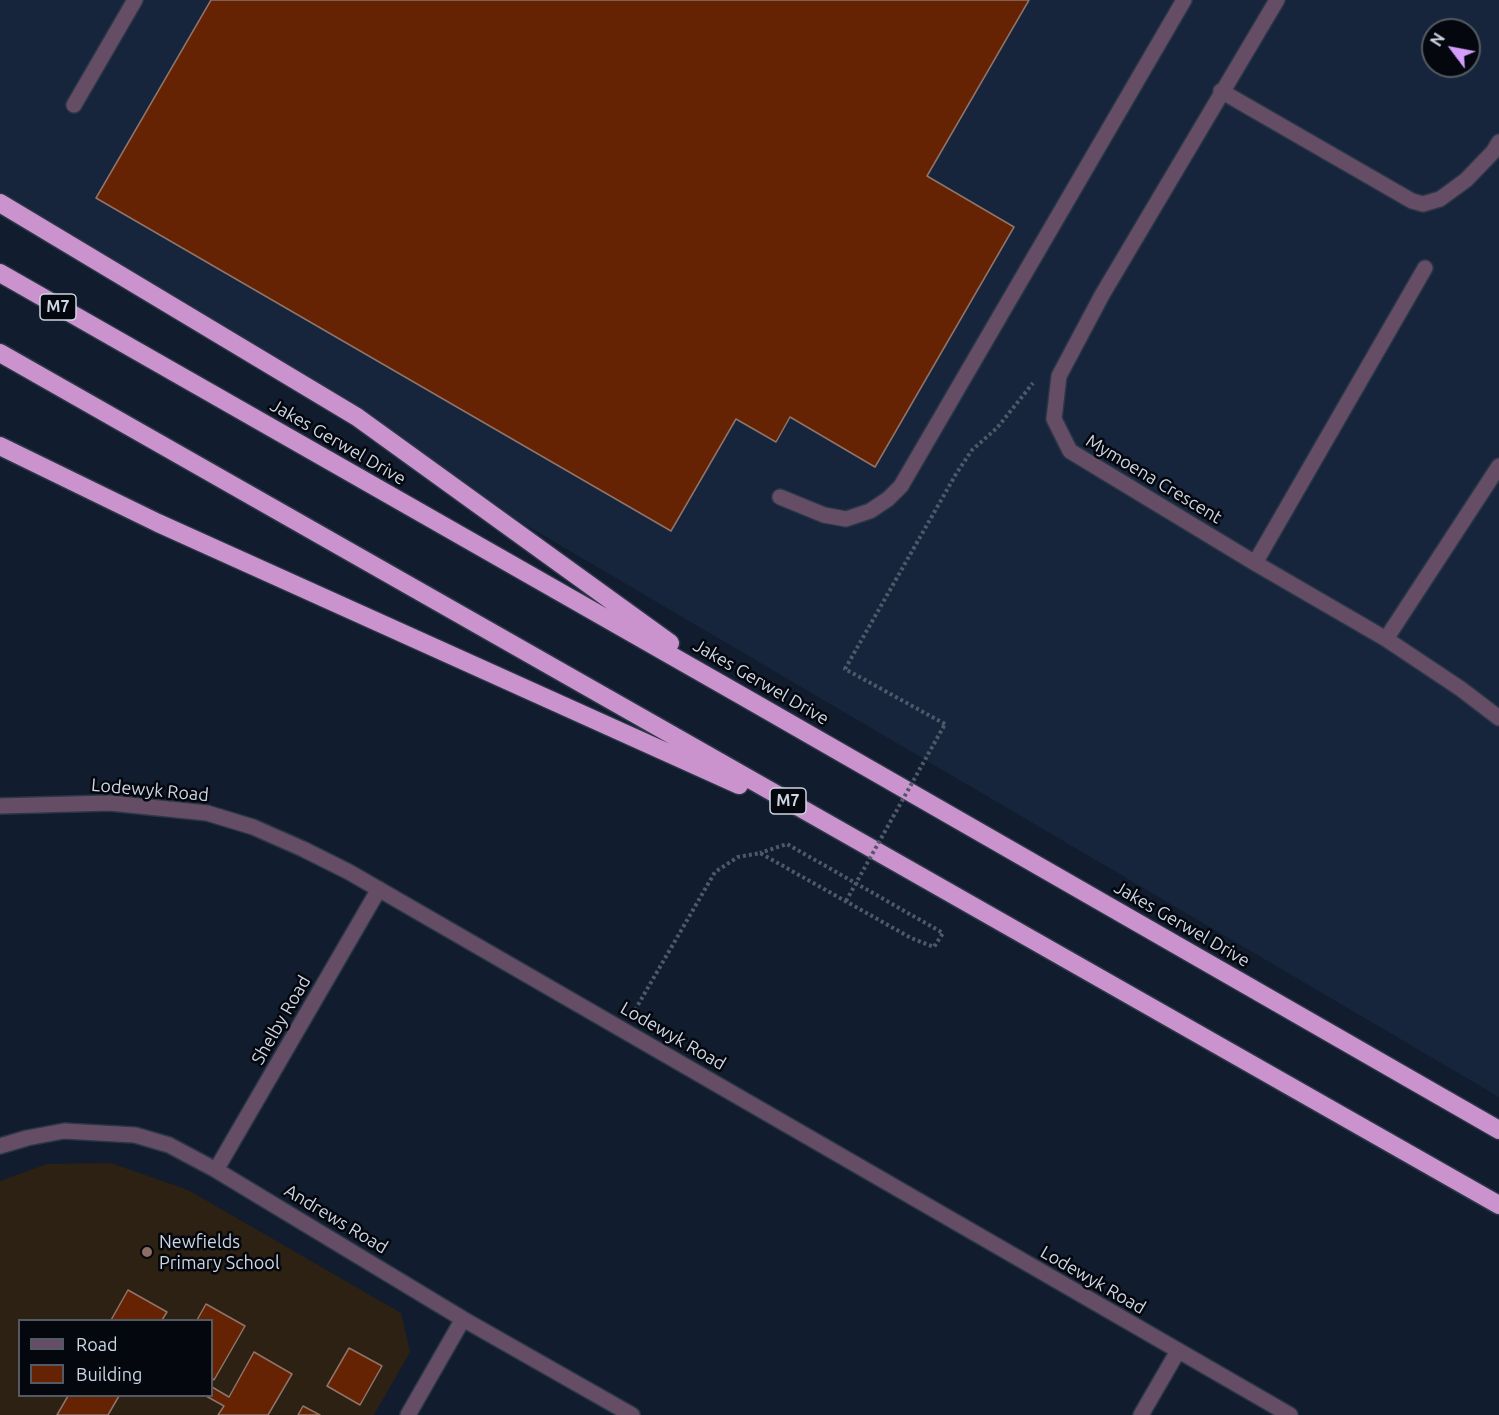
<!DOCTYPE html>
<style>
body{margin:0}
#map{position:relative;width:1499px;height:1415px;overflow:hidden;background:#111d2e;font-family:Ubuntu,sans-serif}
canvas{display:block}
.legend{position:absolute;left:18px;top:1319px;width:195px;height:78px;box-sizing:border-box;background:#04070e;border:2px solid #545a63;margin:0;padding:8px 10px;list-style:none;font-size:18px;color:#cdd6e2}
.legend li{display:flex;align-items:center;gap:12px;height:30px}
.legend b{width:30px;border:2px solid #545a63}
.north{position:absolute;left:1421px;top:18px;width:60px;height:60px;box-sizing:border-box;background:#04070e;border:2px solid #545a63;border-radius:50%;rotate:302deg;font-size:16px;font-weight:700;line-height:24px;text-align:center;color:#cdd6e2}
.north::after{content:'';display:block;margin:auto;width:21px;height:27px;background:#d49cfb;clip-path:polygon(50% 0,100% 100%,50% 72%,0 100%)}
</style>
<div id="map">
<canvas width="1499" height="1415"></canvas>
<ul class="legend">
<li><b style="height:8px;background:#654e65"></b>Road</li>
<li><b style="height:16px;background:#652304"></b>Building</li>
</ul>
<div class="north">N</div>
</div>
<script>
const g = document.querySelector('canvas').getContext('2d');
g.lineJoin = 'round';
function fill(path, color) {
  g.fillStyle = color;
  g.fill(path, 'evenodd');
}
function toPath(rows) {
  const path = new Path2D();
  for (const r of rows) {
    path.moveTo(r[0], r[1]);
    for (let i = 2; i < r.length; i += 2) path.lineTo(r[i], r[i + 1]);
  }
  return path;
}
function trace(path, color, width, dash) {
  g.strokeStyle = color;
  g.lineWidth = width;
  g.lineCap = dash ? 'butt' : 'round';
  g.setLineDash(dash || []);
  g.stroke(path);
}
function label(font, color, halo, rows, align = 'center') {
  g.font = font + ' Ubuntu,sans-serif';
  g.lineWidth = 5;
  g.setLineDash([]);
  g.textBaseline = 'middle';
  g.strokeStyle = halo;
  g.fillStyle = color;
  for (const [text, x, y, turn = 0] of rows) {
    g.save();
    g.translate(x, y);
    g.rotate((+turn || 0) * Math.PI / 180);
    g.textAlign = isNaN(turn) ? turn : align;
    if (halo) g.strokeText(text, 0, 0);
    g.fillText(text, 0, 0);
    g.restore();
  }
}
fill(toPath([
 [0,0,1499,0,1499,1097,0,216],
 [1433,30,1469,30,1469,66,1433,66]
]), '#16253c');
fill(toPath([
 [111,1163,188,1190,401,1313,410,1352,374,1415,0,1415,0,1181,47,1164],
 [20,1320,212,1320,212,1396,20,1396]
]), '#2d2113');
const building = toPath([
 [211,0,1029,0,927,176,1014,227,875,467,790,417,776,442,736,419,671,531,96,198,211,0],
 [128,1290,167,1312,162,1320,111,1320,128,1290],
 [206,1304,245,1326,214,1380,212,1378,212,1320,197,1320,206,1304],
 [349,1348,382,1366,360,1405,327,1386,349,1348],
 [254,1352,292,1374,268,1415,218,1415,224,1406,206,1396,212,1396,212,1387,229,1397,254,1352],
 [68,1396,119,1396,108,1415,57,1415,68,1396],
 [303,1406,320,1415,298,1415,303,1406]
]);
fill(building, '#652304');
trace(building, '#8f746a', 1.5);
const minor = toPath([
 [1277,0,1102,295,1059,376,1054,419,1070,451,1255,563,1386,639,1461,689,1499,718],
 [1221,91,1412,201,1423,204,1440,199,1466,180,1493,152,1499,142],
 [74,105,135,0],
 [780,497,824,515,846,519,870,511,888,499,901,486,1184,0],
 [1255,563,1425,268],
 [1386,639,1499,466],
 [0,806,110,803,207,813,253,827,303,849,349,872,1290,1415],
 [0,1146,27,1138,64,1131,135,1135,169,1145,216,1170,463,1319,632,1415],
 [216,1170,379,889],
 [408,1415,463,1319],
 [1141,1415,1178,1351]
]);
const highway = toPath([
 [0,203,357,417,670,643],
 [0,273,744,697,1499,1130],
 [0,353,1499,1205],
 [0,446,158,523,739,785]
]);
trace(minor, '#2b3747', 18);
trace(highway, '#2b3747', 21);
trace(toPath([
 [945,724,845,669,956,474,972,450,997,428,1033,383],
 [635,1010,715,872,738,857,760,853,911,938,934,947,943,933,787,844,760,853]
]), '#4e5969', 4, [3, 3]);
trace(minor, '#654e65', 15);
trace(highway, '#cb93cd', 18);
trace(toPath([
 [846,901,945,724]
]), '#4e5969', 4, [3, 3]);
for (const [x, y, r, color] of [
 [147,1252,6,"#8d6e63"]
]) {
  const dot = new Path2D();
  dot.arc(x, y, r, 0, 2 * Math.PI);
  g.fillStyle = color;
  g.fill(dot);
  trace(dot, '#04070e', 2);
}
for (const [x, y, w] of [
 [58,307,36],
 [788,801,36]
]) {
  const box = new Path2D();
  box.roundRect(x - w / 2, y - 13, w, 26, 4.5);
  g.fillStyle = '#04070e';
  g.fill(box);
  trace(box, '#cdd6e2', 1.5);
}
label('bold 16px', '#cdd6e2', null, [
 ["M7",58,307],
 ["M7",788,801]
]);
label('18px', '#cdd6e2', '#04070e', [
 ["Jakes Gerwel Drive",338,442,30],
 ["Mymoena Crescent",1154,479,31],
 ["Jakes Gerwel Drive",761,682,30],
 ["Lodewyk Road",150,790,5],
 ["Jakes Gerwel Drive",1182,924,30],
 ["Shelby Road",281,1020,-60],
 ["Lodewyk Road",673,1036,30],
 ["Andrews Road",336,1219,31],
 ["Lodewyk Road",1093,1280,30]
]);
label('18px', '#cdd6e2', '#04070e', [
 ["Newfields",159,1242],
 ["Primary School",159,1263]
], 'left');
</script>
